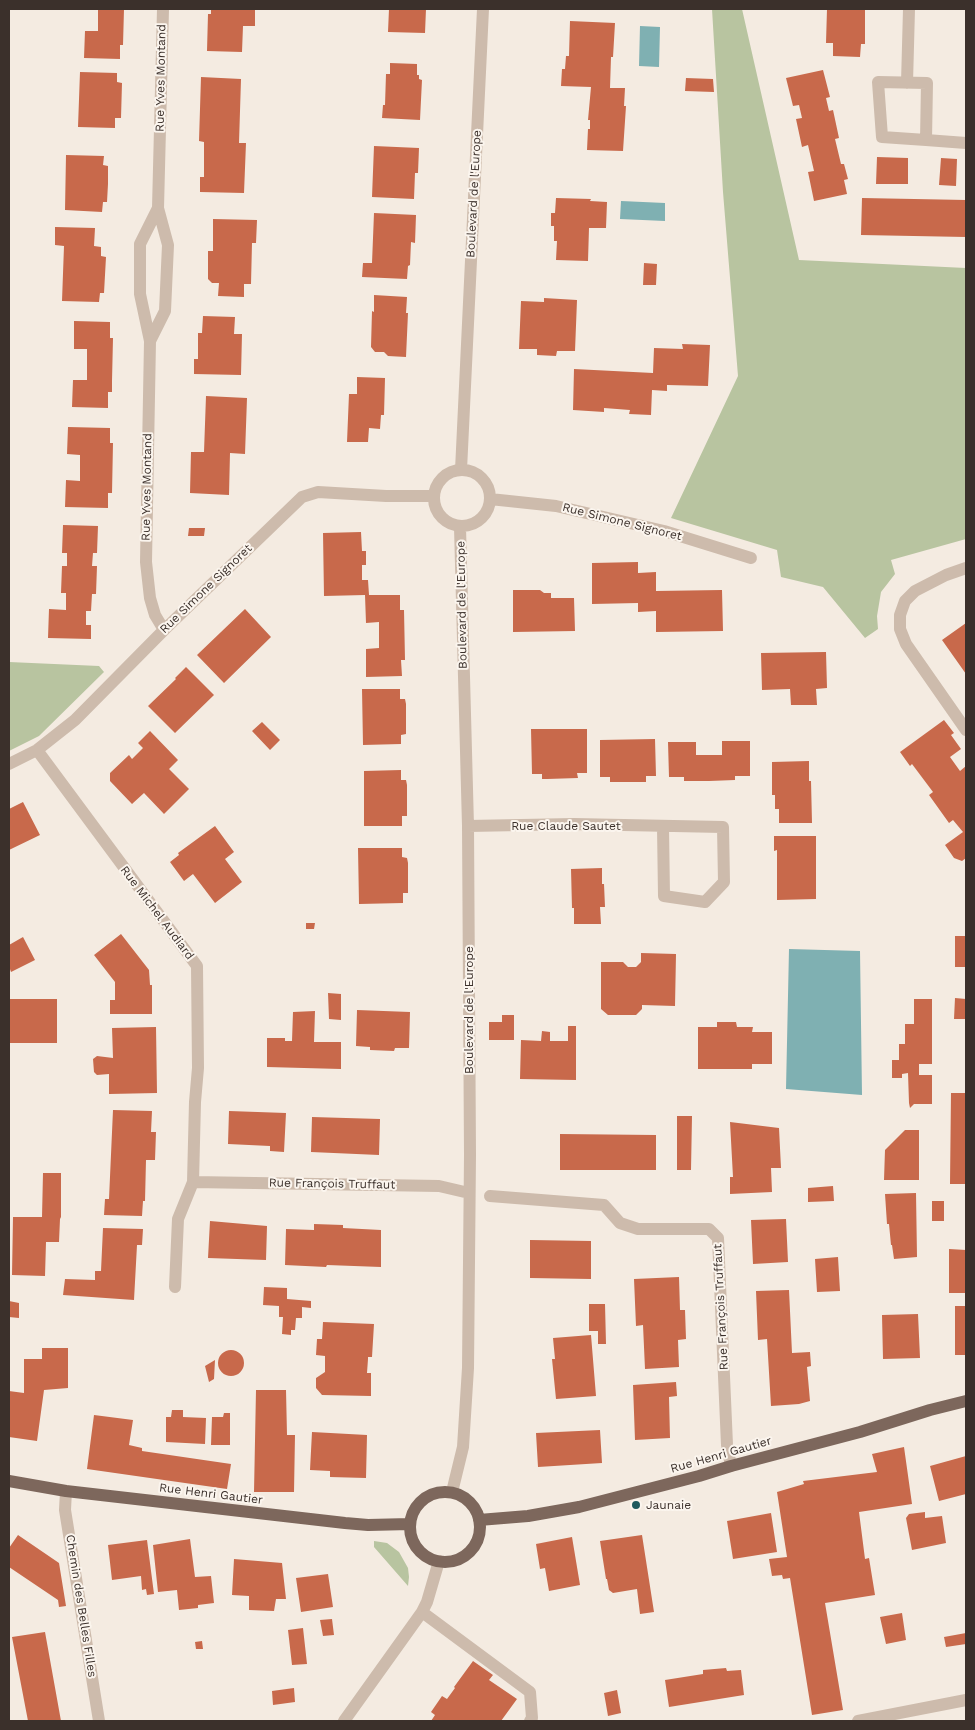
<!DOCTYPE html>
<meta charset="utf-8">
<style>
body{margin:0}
#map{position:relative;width:975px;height:1730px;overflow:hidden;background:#f4ebe1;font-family:"Work Sans",sans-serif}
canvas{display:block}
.frame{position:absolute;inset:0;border:10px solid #3b302b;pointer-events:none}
</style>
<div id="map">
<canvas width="975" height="1730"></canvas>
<div class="frame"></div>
</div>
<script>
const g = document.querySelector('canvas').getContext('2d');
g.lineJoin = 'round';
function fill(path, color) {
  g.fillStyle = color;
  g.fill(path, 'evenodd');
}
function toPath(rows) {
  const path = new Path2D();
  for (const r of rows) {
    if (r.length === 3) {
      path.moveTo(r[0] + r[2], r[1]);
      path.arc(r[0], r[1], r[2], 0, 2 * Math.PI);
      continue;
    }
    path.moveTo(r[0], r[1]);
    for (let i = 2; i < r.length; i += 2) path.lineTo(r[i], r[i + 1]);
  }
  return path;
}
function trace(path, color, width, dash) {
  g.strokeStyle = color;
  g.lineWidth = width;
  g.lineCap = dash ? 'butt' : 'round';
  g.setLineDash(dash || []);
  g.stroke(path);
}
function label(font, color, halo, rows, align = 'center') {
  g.font = font + ' "Work Sans",sans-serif';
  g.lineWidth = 4;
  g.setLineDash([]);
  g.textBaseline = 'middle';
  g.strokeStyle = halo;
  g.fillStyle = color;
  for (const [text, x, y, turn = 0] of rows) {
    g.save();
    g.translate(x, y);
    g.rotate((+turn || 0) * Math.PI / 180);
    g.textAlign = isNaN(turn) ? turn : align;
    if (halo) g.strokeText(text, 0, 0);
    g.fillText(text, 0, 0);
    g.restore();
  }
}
fill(toPath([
 [712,9,742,9,799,260,966,268,966,539,891,560,895,574,881,592,877,616,878,629,865,638,823,587,781,577,777,550,671,518,738,376,723,192],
 [9,662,99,666,104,672,39,736,9,751],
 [374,1541,387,1543,399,1552,408,1568,409,1577,408,1586,374,1547]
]), '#b8c4a0');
fill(toPath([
 [640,26,660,27,659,67,639,66],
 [621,201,665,203,665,221,620,219],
 [789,949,860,951,862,1095,786,1089]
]), '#7fb0b2');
fill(toPath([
 [98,9,124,9,123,45,120,45,120,59,84,58,85,31,98,31],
 [211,9,255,9,255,26,243,26,242,52,207,51,208,14,211,14],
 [389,9,426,9,425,33,388,32],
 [827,9,865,9,865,44,861,44,860,57,833,56,833,43,826,43],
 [570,21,615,23,613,57,611,57,610,88,625,88,624,106,626,106,623,151,587,150,588,129,590,129,590,120,588,120,591,87,561,86,562,69,565,69,566,56,569,56],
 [390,63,417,64,417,75,419,75,419,79,422,80,420,120,382,118,383,105,385,105,386,74,390,74],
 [823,70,830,97,826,98,829,111,833,110,839,138,835,139,841,164,844,164,848,179,844,180,847,194,814,201,808,172,814,171,808,145,802,147,796,119,802,118,799,105,793,106,786,78],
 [80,72,117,73,117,82,122,83,121,118,115,118,115,128,78,127],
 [201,77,241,79,239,143,246,143,244,193,200,192,200,177,204,177,204,142,199,141],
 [686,78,713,79,714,92,685,91],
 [374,146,419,148,418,173,415,173,414,199,372,197],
 [66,155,104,156,103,165,108,166,108,184,107,202,103,202,102,212,65,210],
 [877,157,908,158,908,184,876,184],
 [941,158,957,159,956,186,939,185],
 [556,198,591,199,590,201,607,202,606,228,589,228,588,261,556,260,557,241,554,241,554,226,551,226,551,213,555,213],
 [862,198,966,200,966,237,861,235],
 [374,213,416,215,415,243,411,242,410,265,408,266,407,279,362,277,363,263,372,263],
 [213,219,257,220,256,243,252,243,251,284,244,284,244,297,218,296,219,283,212,283,208,279,208,251,213,251],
 [55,227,95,228,94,246,101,247,101,256,106,257,104,293,100,293,99,302,62,301,64,246,55,245],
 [644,263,657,264,656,285,643,285],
 [374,295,407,297,406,313,408,313,406,357,388,356,384,352,375,352,371,347,372,311,374,312],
 [544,298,577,300,575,351,557,351,556,356,537,355,537,349,519,349,521,301,544,302],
 [203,316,235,317,234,334,242,334,241,375,194,374,194,359,198,359,198,333,202,333],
 [74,321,110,322,110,338,113,338,112,381,112,392,108,392,108,408,72,407,73,380,87,380,87,349,74,349],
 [682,344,710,345,708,386,667,385,667,391,652,390,651,415,629,414,630,410,604,408,604,412,573,410,574,369,653,373,654,348,683,349],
 [357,377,385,378,384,415,381,415,380,429,369,428,368,442,347,442,349,394,357,394],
 [206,396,247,398,245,454,230,453,229,495,190,493,191,452,204,452],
 [68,427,110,428,110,443,113,443,112,493,108,493,108,508,65,507,66,480,80,481,80,455,67,454],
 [63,525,98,526,97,553,93,553,92,566,97,566,96,594,92,594,91,611,86,611,86,625,91,625,91,639,48,638,49,609,66,610,66,593,61,593,62,566,67,566,67,553,62,553],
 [189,528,205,528,204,536,188,536],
 [361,532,362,551,366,551,366,565,362,565,362,580,368,580,369,595,400,595,400,610,404,610,405,660,401,660,402,676,366,677,366,649,379,648,379,622,366,623,365,595,324,596,323,533],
 [638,562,638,573,656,572,656,591,722,590,723,631,656,632,656,611,638,612,638,603,592,604,592,563],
 [513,590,540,590,544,593,551,593,551,598,574,598,575,631,513,632],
 [245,609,271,637,224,683,197,655],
 [966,623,966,674,942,640],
 [826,652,827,688,816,689,817,705,791,705,790,689,762,690,761,653],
 [186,667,214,695,175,733,148,706,176,679,175,678],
 [362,689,400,689,400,699,405,699,406,704,406,734,401,735,401,744,363,745],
 [944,720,954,733,951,735,961,749,950,757,960,771,966,766,966,858,962,861,954,858,945,845,963,832,953,820,949,823,929,795,933,792,912,764,910,766,900,752],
 [262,722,280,740,270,750,252,731],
 [531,729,587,729,587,773,577,773,578,778,547,779,542,779,542,774,532,774],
 [150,731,178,760,169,769,189,789,164,814,144,793,132,804,110,781,110,773,129,755,132,759,143,748,138,743],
 [655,739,656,776,646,776,646,782,610,782,610,777,600,777,600,740],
 [722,741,750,741,750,776,735,776,735,780,709,781,684,781,684,777,669,777,668,742,696,742,696,755,722,755],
 [809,761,809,781,811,781,812,823,779,823,779,809,775,809,775,795,772,795,772,762],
 [401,770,401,780,406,780,407,785,407,816,402,816,402,826,364,826,364,771],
 [23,802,40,835,9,850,9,809],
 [215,826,234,852,225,859,242,882,215,903,193,874,184,881,170,862,179,855,178,853],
 [774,836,816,836,816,899,777,900,777,850,774,851],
 [358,848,402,848,402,857,407,858,408,863,408,893,403,893,403,903,359,904],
 [602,868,602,884,604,884,605,907,600,907,601,924,574,924,574,908,572,908,571,869],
 [306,923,315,923,314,929,306,929],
 [121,934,149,970,150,985,152,985,152,1014,110,1014,110,1000,115,1000,115,982,94,955],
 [955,936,966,936,966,967,955,967],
 [23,937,35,960,11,972,9,966,9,945],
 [641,953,676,954,675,1006,642,1005,642,1009,636,1015,608,1015,601,1009,601,962,623,962,628,967,636,967,641,962],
 [328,993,341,994,341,1020,329,1019],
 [955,998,966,999,966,1019,954,1019],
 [9,999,57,999,57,1043,9,1043],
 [914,999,932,999,932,1064,919,1064,919,1075,932,1075,932,1104,914,1104,910,1108,909,1103,908,1073,902,1074,902,1078,892,1078,892,1060,899,1060,899,1044,905,1044,905,1024,914,1024],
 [357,1010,410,1012,409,1048,395,1048,394,1051,370,1050,370,1047,356,1046],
 [315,1011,314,1042,341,1042,341,1069,267,1067,267,1038,285,1038,285,1041,292,1041,293,1012],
 [502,1015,514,1015,514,1040,489,1040,489,1022,502,1022],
 [717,1022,736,1022,737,1027,753,1027,752,1032,772,1032,772,1064,752,1064,752,1069,698,1069,698,1027,717,1027],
 [568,1026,576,1026,576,1080,520,1079,521,1040,541,1041,542,1031,550,1032,550,1041,568,1041],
 [156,1027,157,1093,109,1094,109,1074,97,1075,94,1072,93,1059,97,1056,113,1058,112,1028],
 [951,1093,966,1093,966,1184,950,1184],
 [113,1110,152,1111,151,1132,156,1132,155,1160,146,1160,145,1201,143,1201,142,1216,104,1215,105,1199,109,1199],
 [229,1111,286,1113,284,1152,270,1151,270,1146,228,1144],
 [677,1116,692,1116,691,1170,677,1170],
 [312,1117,380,1119,379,1155,311,1152],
 [730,1122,779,1128,781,1168,771,1168,772,1192,730,1194,730,1177,733,1177],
 [905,1130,919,1130,919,1180,884,1180,885,1150],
 [560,1134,656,1135,656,1170,560,1170],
 [43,1173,61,1173,61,1217,60,1219,59,1242,46,1242,45,1276,12,1275,13,1217,42,1217],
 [833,1186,834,1201,808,1202,808,1188],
 [916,1193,917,1257,894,1259,892,1245,891,1245,889,1224,887,1224,885,1194],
 [932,1201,944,1201,944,1221,932,1221],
 [786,1219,788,1262,753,1264,751,1220],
 [210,1221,267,1226,266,1260,208,1258],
 [314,1224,343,1225,343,1228,381,1230,381,1267,327,1265,326,1267,285,1265,286,1229,314,1230],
 [103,1228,143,1229,142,1245,137,1245,134,1300,63,1295,65,1279,95,1280,95,1271,101,1271],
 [530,1240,591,1241,591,1279,530,1278],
 [949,1249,966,1250,966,1293,949,1293],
 [838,1257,840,1291,817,1292,815,1259],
 [679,1277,680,1310,685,1310,686,1339,678,1340,679,1367,645,1369,643,1325,636,1326,634,1279],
 [264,1287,287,1288,287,1299,311,1301,311,1308,302,1307,302,1318,296,1318,295,1330,291,1330,291,1335,282,1334,283,1317,279,1317,279,1306,263,1305],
 [789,1290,792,1353,810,1352,811,1366,807,1367,810,1401,799,1404,771,1406,767,1339,758,1340,756,1291],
 [9,1301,19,1303,19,1318,9,1317],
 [589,1304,605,1304,606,1344,598,1344,598,1331,589,1331],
 [955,1306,966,1306,966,1355,955,1355],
 [918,1314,920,1358,883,1359,882,1315],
 [323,1322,374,1324,372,1357,368,1357,368,1359,367,1373,371,1373,371,1396,322,1395,316,1388,316,1378,325,1372,325,1356,316,1355,317,1339,322,1339],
 [591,1335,596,1396,556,1399,552,1359,555,1359,553,1338],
 [42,1348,68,1348,68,1388,44,1390,37,1441,9,1437,9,1391,24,1393,24,1359,42,1359],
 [231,1363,13],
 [215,1360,214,1379,209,1382,205,1366],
 [676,1382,677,1396,669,1397,670,1438,635,1440,633,1385],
 [256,1390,286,1390,287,1435,295,1435,294,1492,254,1492],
 [172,1410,183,1410,183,1417,206,1418,205,1444,166,1442,166,1417,171,1417],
 [224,1413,230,1413,230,1445,211,1445,212,1417,223,1417],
 [94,1415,133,1420,129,1445,142,1448,142,1451,231,1464,227,1489,87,1469],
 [600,1430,602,1463,538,1467,536,1433],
 [312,1432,367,1435,366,1478,330,1477,330,1471,310,1470],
 [904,1447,912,1504,859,1512,865,1559,869,1558,875,1595,825,1603,843,1710,812,1715,790,1578,783,1579,782,1575,772,1576,769,1559,787,1557,777,1492,804,1484,803,1481,877,1472,872,1454],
 [966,1456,966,1494,939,1501,930,1466],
 [925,1512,925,1518,942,1516,946,1543,912,1550,906,1518,909,1514],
 [771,1513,777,1552,733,1559,727,1521],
 [18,1535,59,1563,66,1606,59,1607,58,1600,9,1567,9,1548],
 [642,1535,654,1612,640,1614,637,1589,613,1593,609,1590,607,1579,606,1579,600,1541],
 [572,1537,580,1585,549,1591,545,1568,540,1569,536,1544],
 [190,1539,195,1577,211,1576,214,1603,198,1605,198,1608,179,1610,177,1590,158,1592,153,1545],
 [147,1540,154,1594,147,1595,146,1589,142,1590,141,1576,112,1580,108,1545],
 [234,1559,282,1563,286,1599,276,1599,274,1611,249,1610,249,1596,232,1595],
 [328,1574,333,1607,301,1612,296,1578],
 [902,1613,906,1640,886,1644,880,1617],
 [332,1619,334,1635,323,1636,320,1620],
 [303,1628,307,1664,292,1665,288,1630],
 [45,1632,61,1721,28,1721,12,1637],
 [966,1633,966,1644,946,1647,944,1637],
 [202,1641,203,1649,196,1649,195,1642],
 [473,1661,493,1675,489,1680,517,1699,501,1721,431,1721,435,1715,431,1712,442,1696,447,1699,455,1688,454,1687],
 [726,1668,727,1671,741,1670,744,1695,669,1707,665,1680,703,1674,703,1670],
 [294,1688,295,1702,273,1705,272,1691],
 [617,1690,621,1713,608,1716,604,1693]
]), '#c8694b');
trace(toPath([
 [907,83,909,9],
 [926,140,927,83,878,82,882,137,926,140,966,143],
 [158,208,140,244,140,294,150,341,146,562,150,598,155,615,164,630],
 [150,341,165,311,168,245,158,208,163,9],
 [462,498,28],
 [461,470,483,9],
 [490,499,556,506,664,531,751,558],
 [966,568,946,575,915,591,905,601,900,615,900,629,906,644,966,730],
 [37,750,197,966,198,1068,195,1102,193,1182,439,1186,469,1193],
 [9,764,37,750,75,720,164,630,302,497,318,492,386,496,433,496],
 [468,826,574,824,723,827,724,882,705,902,664,896,663,827],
 [490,1196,604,1205,620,1223,638,1229,709,1229,718,1238,727,1445,731,1466],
 [175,1287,178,1219,193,1182],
 [66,1491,65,1510,99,1721],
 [452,1492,463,1447,468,1368,470,1155,468,826,460,527],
 [422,1612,530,1692,532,1718,530,1721],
 [344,1721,422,1612,427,1602,439,1561],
 [858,1721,966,1700]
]), '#cdbbac', 12);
trace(toPath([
 [9,1481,66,1491,345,1523,368,1525,410,1524],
 [445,1527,35],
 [479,1520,528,1516,579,1507,699,1476,731,1466,860,1432,930,1410,966,1401]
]), '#7d675c', 12);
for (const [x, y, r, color] of [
 [636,1505,5,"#1f5a5e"]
]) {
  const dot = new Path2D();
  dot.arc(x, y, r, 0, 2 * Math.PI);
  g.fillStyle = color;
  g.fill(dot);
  trace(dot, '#fbf5ee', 2);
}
label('12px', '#3b302b', '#fbf5ee', [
 ["Rue Yves Montand",161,78,-89],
 ["Boulevard de l'Europe",474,194,-87],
 ["Rue Yves Montand",147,487,-89],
 ["Rue Simone Signoret",622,522,14],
 ["Rue Simone Signoret",206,589,-44],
 ["Boulevard de l'Europe",462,605,-91],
 ["Rue Claude Sautet",566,826],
 ["Rue Michel Audiard",157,913,53],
 ["Boulevard de l'Europe",469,1010,-90],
 ["Rue François Truffaut",332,1184,1],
 ["Rue François Truffaut",721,1307,-93],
 ["Rue Henri Gautier",721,1455,-16],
 ["Rue Henri Gautier",211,1494,7],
 ["Chemin des Belles Filles",81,1606,81]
]);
label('12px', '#3b302b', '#fbf5ee', [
 ["Jaunaie",646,1505]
], 'left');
</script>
